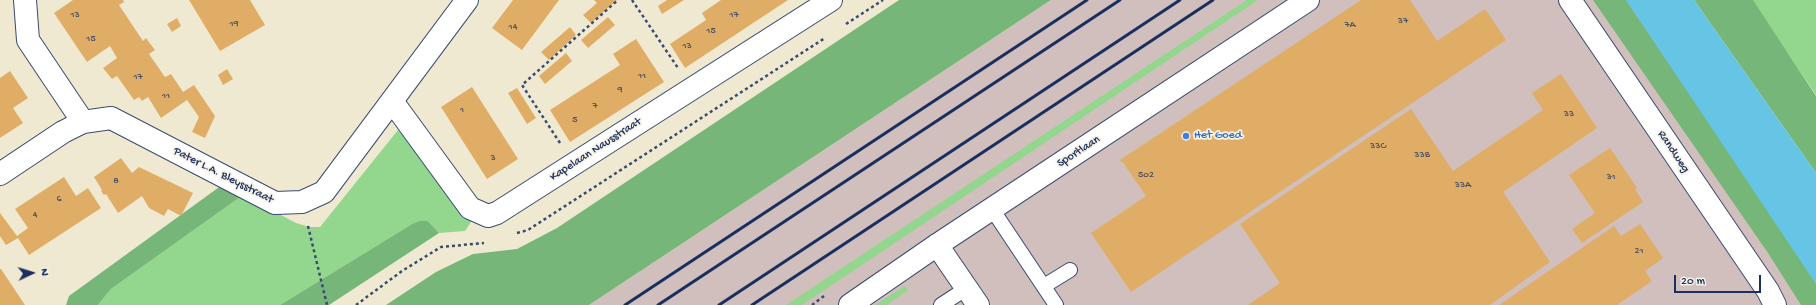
<!DOCTYPE html>
<style>
body{margin:0}
#map{position:relative;width:1816px;height:305px;overflow:hidden;background:#f0e9d2;font-family:"Gochi Hand",sans-serif}
canvas{display:block}
.north{position:absolute;left:12px;top:253px;width:40px;height:40px;-webkit-text-stroke:3px #f7f3e8;paint-order:stroke;rotate:86deg;font-size:11px;font-weight:700;line-height:16px;text-align:center;color:#1b2f5e}
.north::after{content:'';display:block;margin:auto;width:14px;height:18px;background:#1b2f5e;clip-path:polygon(50% 0,100% 100%,50% 72%,0 100%)}
.scale{position:absolute;left:1674px;top:275px;width:87px;height:18px;box-sizing:border-box;border:2px solid #1b2f5e;border-top:0;padding-left:5px;font-size:12px;line-height:14px;white-space:nowrap;color:#1b2f5e;-webkit-text-stroke:3px #f7f3e8;paint-order:stroke}
</style>
<div id="map">
<canvas width="1816" height="305"></canvas>
<div class="north">N</div>
<div class="scale">20 m</div>
</div>
<script>
const g = document.querySelector('canvas').getContext('2d');
g.lineJoin = 'round';
function fill(path, color) {
  g.fillStyle = color;
  g.fill(path, 'evenodd');
}
function toPath(rows) {
  const path = new Path2D();
  for (const r of rows) {
    path.moveTo(r[0], r[1]);
    for (let i = 2; i < r.length; i += 2) path.lineTo(r[i], r[i + 1]);
  }
  return path;
}
function trace(path, color, width, dash) {
  g.strokeStyle = color;
  g.lineWidth = width;
  g.lineCap = dash ? 'butt' : 'round';
  g.setLineDash(dash || []);
  g.stroke(path);
}
function label(font, color, halo, rows, align = 'center') {
  g.font = font + ' "Gochi Hand",sans-serif';
  g.lineWidth = 3.5;
  g.setLineDash([]);
  g.textBaseline = 'middle';
  g.strokeStyle = halo;
  g.fillStyle = color;
  for (const [text, x, y, turn = 0] of rows) {
    g.save();
    g.translate(x, y);
    g.rotate((+turn || 0) * Math.PI / 180);
    g.textAlign = isNaN(turn) ? turn : align;
    if (halo) g.strokeText(text, 0, 0);
    g.fillText(text, 0, 0);
    g.restore();
  }
}
fill(toPath([
 [1051,0,1654,0,1816,233,1816,305,589,305]
]), '#d1bfbd');
fill(toPath([
 [1247,0,1258,0,802,305,786,305],
 [1752,0,1816,0,1816,95],
 [398,130,406,138,473,219,465,231,439,233,428,221,412,224,280,305,98,305,111,289,243,195,296,223,309,227,320,227],
 [905,286,908,290,887,305,875,305]
]), '#93d68e');
fill(toPath([
 [899,0,1051,0,589,305,386,305,436,272,473,254,517,249,557,228],
 [1593,0,1626,0,1805,265,1816,284,1816,305,1801,305,1768,253],
 [1694,0,1753,0,1816,96,1816,173],
 [222,185,243,195,111,289,98,305,66,305,69,296],
 [420,221,428,221,439,233,329,305,280,305,412,224]
]), '#76b779');
fill(toPath([
 [1626,0,1694,0,1816,173,1816,284]
]), '#66c4e5');
fill(toPath([
 [73,0,123,0,124,2,119,5,143,41,146,38,155,50,149,54,165,77,171,74,183,92,194,85,215,116,205,138,192,132,199,117,187,100,161,118,148,97,142,101,139,97,134,100,117,76,112,79,103,68,117,58,110,46,87,62,54,13],
 [189,0,250,0,265,25,220,51],
 [513,0,559,0,522,50,492,28],
 [594,0,617,0,591,23,583,15,597,3],
 [667,0,684,0,662,14,658,6],
 [721,0,788,0,685,68,670,44,706,20,702,13],
 [1361,0,1410,0,1437,41,1485,9,1506,40,1131,292,1091,233,1146,196,1122,161,1121,162,1120,160],
 [608,17,615,25,588,48,581,40],
 [177,18,181,26,172,32,167,24],
 [570,27,576,35,549,60,541,52],
 [636,39,664,82,570,142,550,110,620,65,613,54],
 [566,53,572,61,545,84,539,76],
 [227,69,233,79,223,85,218,75],
 [10,71,28,98,13,108,23,123,0,138,0,78],
 [1561,74,1597,128,1503,192,1550,262,1490,305,1248,305,1280,283,1240,224,1411,109,1453,171,1543,110,1532,93],
 [472,87,518,159,487,179,441,107],
 [517,88,536,118,527,124,508,93],
 [1610,148,1637,188,1635,189,1643,202,1582,243,1572,229,1595,213,1569,175],
 [121,158,132,173,139,167,193,193,181,216,168,209,164,216,149,208,142,196,118,213,106,194,104,195,101,191,102,190,94,177],
 [64,177,76,196,88,188,101,208,29,255,18,238,6,245,0,236,0,213,17,236,28,228,15,209],
 [1640,224,1663,258,1645,271,1652,281,1617,305,1499,305,1614,226,1621,236],
 [0,269,1,269,25,305,0,305]
]), '#e0ad67');
const service = toPath([
 [992,209,1056,305],
 [1044,286,1070,270],
 [941,305,967,288]
]);
const minor = toPath([
 [25,0,28,40,83,122],
 [1570,0,1768,291,1775,305],
 [392,101,470,208,488,216,497,213,831,0],
 [0,174,63,132,83,122,111,118,275,203,302,202,324,192,467,0],
 [937,245,978,305]
]);
const tertiary = toPath([
 [850,305,937,245,1308,0]
]);
trace(service, '#3b4b6f', 16);
trace(minor, '#3b4b6f', 24);
trace(tertiary, '#3b4b6f', 24);
trace(toPath([
 [632,0,678,68],
 [846,24,883,0],
 [560,143,522,85,618,0],
 [308,226,327,305],
 [517,233,528,230,825,38],
 [356,305,402,271,441,247,484,243],
 [812,305,824,296]
]), '#3b4b6f', 2.5, [3, 3]);
trace(service, '#fff', 14);
trace(minor, '#fff', 22);
trace(tertiary, '#fff', 22);
trace(toPath([
 [625,305,1087,0],
 [658,305,1120,0],
 [719,305,1180,0],
 [752,305,1213,0]
]), '#1b2f5e', 3);
for (const [x, y, r, color] of [
 [1186,136,4,"#3f7fe0"]
]) {
  const dot = new Path2D();
  dot.arc(x, y, r, 0, 2 * Math.PI);
  g.fillStyle = color;
  g.fill(dot);
  trace(dot, '#f7f3e8', 1.5);
}
label('10px', '#4c4e60', null, [
 ["13",75,15],
 ["17",734,15],
 ["37",1403,21],
 ["19",234,24],
 ["7A",1350,25],
 ["14",513,27],
 ["15",711,31],
 ["15",91,39],
 ["13",687,46],
 ["11",642,76],
 ["17",138,77],
 ["9",620,90],
 ["11",166,96],
 ["7",595,106],
 ["1",462,110],
 ["33",1569,114],
 ["5",575,120],
 ["33C",1378,146],
 ["33B",1422,155],
 ["3",493,158],
 ["502",1146,175],
 ["31",1611,177],
 ["8",116,181],
 ["33A",1463,185],
 ["6",59,199],
 ["4",35,215],
 ["21",1639,251]
]);
label('12px', '#366cbe', '#f7f3e8', [
 ["Het Goed",1194,136]
], 'left');
label('12px', '#1b2f5e', '#f7f3e8', [
 ["Kapelaan Nausstraat",596,150,-33],
 ["Sportlaan",1079,152,-33],
 ["Randweg",1673,152,56],
 ["Pater L.A. Bleysstraat",223,176,27]
]);
</script>
